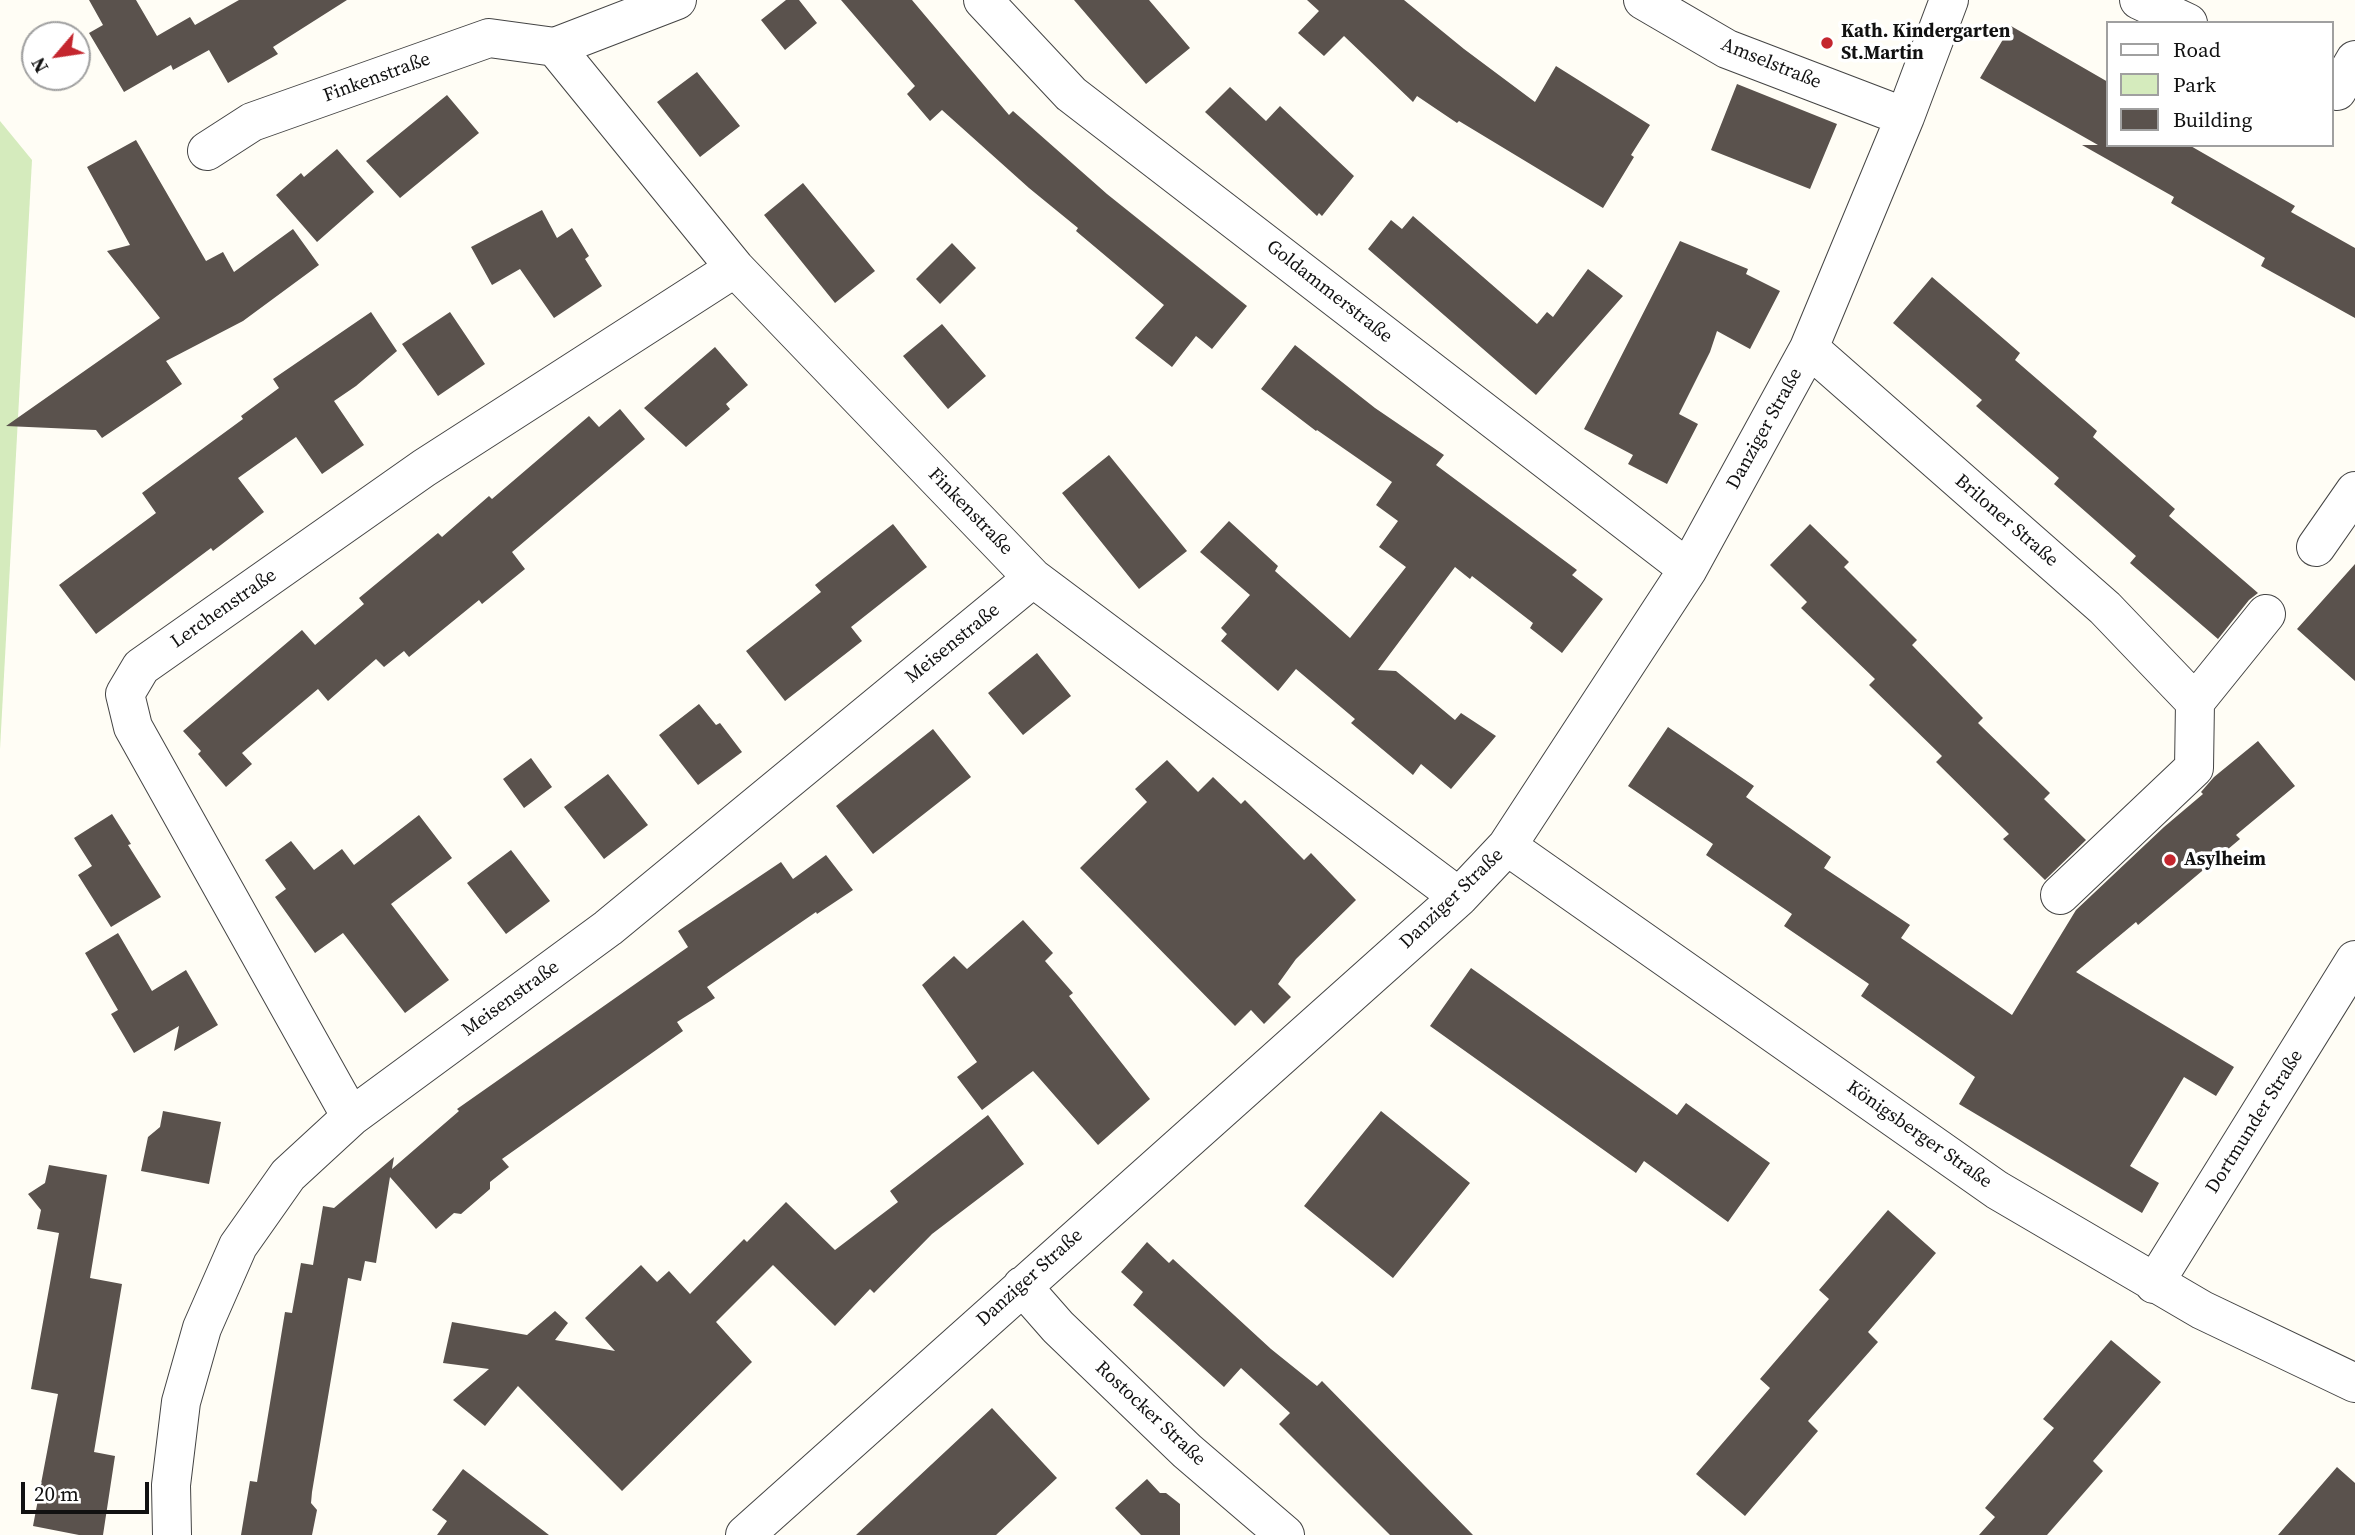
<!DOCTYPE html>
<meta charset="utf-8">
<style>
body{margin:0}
#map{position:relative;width:2355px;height:1535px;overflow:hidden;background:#fffdf5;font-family:"Source Serif 4",serif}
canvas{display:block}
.legend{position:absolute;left:2106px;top:21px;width:228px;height:126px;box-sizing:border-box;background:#fff;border:2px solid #a0a0a0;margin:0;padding:9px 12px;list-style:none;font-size:21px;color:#111}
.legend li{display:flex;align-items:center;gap:14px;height:35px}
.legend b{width:35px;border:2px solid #a0a0a0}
.north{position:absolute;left:21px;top:21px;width:70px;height:70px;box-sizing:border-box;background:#fff;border:2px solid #a0a0a0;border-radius:50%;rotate:241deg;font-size:19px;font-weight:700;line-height:28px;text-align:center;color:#111}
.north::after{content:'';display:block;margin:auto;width:24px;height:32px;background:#c4262e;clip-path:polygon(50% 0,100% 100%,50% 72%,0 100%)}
.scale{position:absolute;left:21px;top:1482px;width:128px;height:32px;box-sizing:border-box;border:4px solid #111;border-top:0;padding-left:9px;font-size:21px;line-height:24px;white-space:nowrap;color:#111;-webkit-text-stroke:5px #fff;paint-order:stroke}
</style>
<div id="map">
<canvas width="2355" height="1535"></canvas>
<ul class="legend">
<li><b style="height:9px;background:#fff"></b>Road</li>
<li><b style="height:19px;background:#d5ebbd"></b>Park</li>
<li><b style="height:19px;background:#5a524d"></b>Building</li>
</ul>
<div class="north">N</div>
<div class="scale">20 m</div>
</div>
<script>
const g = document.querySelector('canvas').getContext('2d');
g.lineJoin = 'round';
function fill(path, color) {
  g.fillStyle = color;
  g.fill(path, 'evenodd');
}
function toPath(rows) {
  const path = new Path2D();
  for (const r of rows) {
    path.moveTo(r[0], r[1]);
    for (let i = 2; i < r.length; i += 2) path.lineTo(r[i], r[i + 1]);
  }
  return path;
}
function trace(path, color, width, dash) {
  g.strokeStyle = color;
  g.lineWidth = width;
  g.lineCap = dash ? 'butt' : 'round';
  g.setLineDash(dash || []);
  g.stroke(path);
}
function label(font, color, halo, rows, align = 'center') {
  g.font = font + ' "Source Serif 4",serif';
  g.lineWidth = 7;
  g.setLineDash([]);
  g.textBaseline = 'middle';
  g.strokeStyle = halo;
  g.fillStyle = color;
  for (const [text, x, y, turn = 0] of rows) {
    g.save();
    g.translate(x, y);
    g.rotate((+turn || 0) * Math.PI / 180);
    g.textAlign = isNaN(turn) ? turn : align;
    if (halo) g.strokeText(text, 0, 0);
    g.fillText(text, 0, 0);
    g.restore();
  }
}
fill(toPath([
 [0,121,32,160,0,749]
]), '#d5ebbd');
fill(toPath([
 [89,0,136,0,157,36,190,17,195,25,239,0,347,0,273,47,278,54,228,83,209,50,173,70,171,65,124,92,89,33,103,25],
 [786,0,799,0,817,23,785,50,761,20],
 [841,0,912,0,1009,115,1013,111,1107,194,1247,306,1212,349,1196,336,1172,367,1135,338,1164,305,1076,231,1078,228,1029,188,942,110,930,121,907,94,915,86],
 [1074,0,1149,0,1190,48,1146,84],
 [1307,0,1404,0,1464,49,1535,102,1556,66,1650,125,1631,155,1634,157,1603,208,1459,121,1457,123,1417,96,1413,102,1344,36,1324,56,1298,33,1319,11],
 [2011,26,2108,82,2108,145,2189,145,2295,206,2291,212,2355,248,2355,318,2261,266,2265,258,2171,203,2174,197,2082,145,2098,145,1980,78],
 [697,72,740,126,700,157,657,102],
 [1737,84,1837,124,1810,189,1711,150],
 [1230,87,1266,121,1280,106,1354,176,1322,216,1319,213,1317,216,1205,112],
 [447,95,479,133,400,198,366,161],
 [136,140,206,261,223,252,234,272,293,229,319,265,243,321,166,361,182,384,102,438,96,430,6,426,160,318,107,251,130,245,87,167],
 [337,149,374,192,317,242,276,195,301,173,304,177],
 [803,183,875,271,835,303,764,215],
 [542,210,557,238,572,228,589,256,585,259,602,286,554,318,520,269,492,285,471,247],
 [1413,216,1537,324,1547,312,1553,317,1588,269,1623,296,1536,395,1368,249,1391,220,1402,229],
 [1680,241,1748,269,1746,274,1780,291,1750,349,1717,331,1710,352,1679,414,1698,424,1667,484,1628,464,1633,455,1584,429],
 [952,243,976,268,940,304,916,279],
 [1932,277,2020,353,2015,360,2097,431,2093,437,2175,509,2169,516,2258,593,2249,600,2218,639,2130,563,2136,556,2054,484,2059,478,1976,406,1982,400,1893,323],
 [371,312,397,351,356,386,334,401,364,445,322,474,296,437,238,478,264,512,213,551,211,548,96,634,59,585,156,513,142,493,243,419,241,416,279,388,273,379],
 [450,312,485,364,438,396,402,344],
 [942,324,986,376,948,409,903,356],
 [1295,345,1375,408,1444,455,1436,465,1577,570,1572,575,1603,599,1562,653,1530,628,1533,623,1472,576,1470,579,1455,567,1378,670,1396,671,1455,720,1461,713,1496,736,1451,789,1421,764,1413,775,1351,723,1355,719,1296,669,1278,691,1221,641,1227,634,1221,628,1250,595,1200,552,1229,521,1278,566,1275,571,1350,638,1406,567,1379,547,1398,521,1376,505,1392,482,1317,430,1316,431,1261,389],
 [715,347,748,385,726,404,730,409,686,447,644,408],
 [620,409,645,439,512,552,525,569,482,604,479,600,409,657,404,651,384,667,376,659,328,701,318,689,242,753,252,764,226,787,198,754,201,751,183,731,302,630,315,645,364,604,359,598,438,533,442,537,489,496,492,499,589,416,599,427],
 [1109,455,1187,551,1139,589,1062,493],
 [893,524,927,567,851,627,862,641,785,701,746,651,821,592,815,585],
 [1810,524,1849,562,1844,567,1917,640,1912,645,1983,718,1978,723,2050,793,2044,799,2086,840,2045,880,2003,839,2009,834,1936,762,1942,756,1869,685,1875,679,1801,608,1807,602,1770,565],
 [2355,564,2355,681,2297,629],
 [1037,653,1071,696,1023,735,988,693],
 [699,704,716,725,720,723,742,752,698,785,659,735],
 [1668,727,1754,786,1746,797,1831,857,1824,868,1910,925,1901,938,2012,1015,2076,910,2164,827,2203,794,2201,792,2214,777,2258,741,2295,786,2236,835,2240,839,2138,925,2136,922,2076,972,2234,1067,2216,1096,2184,1077,2130,1166,2159,1183,2142,1213,1959,1104,1975,1077,1861,996,1869,984,1784,926,1792,914,1706,855,1713,844,1628,786],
 [933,729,971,777,873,854,836,806],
 [531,758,552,787,524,808,503,779],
 [1167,760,1198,792,1213,777,1241,804,1245,800,1304,860,1311,853,1356,900,1296,959,1278,984,1291,997,1264,1024,1251,1010,1235,1026,1080,868,1147,802,1135,789],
 [608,774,648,825,604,859,564,807],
 [112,814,131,844,128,845,161,897,111,927,78,875,92,866,74,838],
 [419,815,452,858,391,904,449,980,405,1013,343,933,315,953,275,897,286,889,265,860,291,841,314,870,342,849,354,865],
 [511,850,550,901,506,934,467,883],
 [826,855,853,890,817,914,816,912,707,987,715,998,677,1022,683,1031,502,1159,509,1167,490,1182,490,1189,461,1214,454,1213,436,1229,390,1177,376,1263,365,1261,361,1281,348,1278,312,1492,311,1503,317,1510,312,1535,241,1535,250,1481,257,1482,285,1312,292,1313,301,1263,313,1265,323,1206,334,1208,394,1157,392,1169,459,1111,457,1109,688,947,678,931,781,862,793,879],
 [1023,920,1053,953,1045,961,1073,993,1069,996,1150,1099,1098,1145,1033,1071,982,1110,957,1077,977,1062,922,985,954,956,967,969],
 [118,933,152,991,186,970,218,1025,174,1051,179,1026,134,1053,111,1014,118,1010,85,953],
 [1471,968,1677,1115,1686,1103,1770,1163,1728,1222,1644,1161,1636,1173,1430,1026],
 [163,1111,221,1122,209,1184,141,1171,148,1137,160,1127],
 [1381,1111,1470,1183,1393,1278,1304,1206],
 [988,1115,1024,1164,932,1234,874,1293,870,1289,835,1326,773,1265,716,1322,752,1362,622,1491,518,1386,485,1426,453,1400,489,1369,443,1363,452,1322,527,1335,555,1311,568,1323,555,1340,615,1351,585,1318,641,1265,657,1282,669,1271,690,1294,744,1239,747,1242,786,1202,835,1250,898,1202,890,1191],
 [49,1165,107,1175,90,1278,122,1284,94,1452,115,1456,103,1535,79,1535,33,1526,58,1394,31,1389,59,1233,37,1229,41,1210,28,1194,45,1183],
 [1888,1210,1936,1253,1868,1332,1878,1342,1808,1421,1818,1431,1745,1516,1696,1474,1770,1388,1760,1379,1829,1299,1819,1290],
 [1147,1242,1169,1263,1173,1259,1271,1349,1317,1386,1322,1381,1473,1535,1390,1535,1279,1424,1290,1413,1241,1368,1224,1387,1133,1305,1143,1292,1121,1272],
 [2111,1340,2161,1382,2093,1461,2103,1471,2047,1535,1979,1535,1995,1517,1985,1508,2054,1428,2043,1419],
 [992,1408,1057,1478,996,1535,856,1535],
 [2337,1467,2355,1483,2355,1535,2278,1535],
 [463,1469,549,1535,437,1535,447,1521,432,1510],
 [1147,1479,1160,1493,1166,1493,1180,1504,1180,1535,1141,1535,1115,1508]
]), '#5a524d');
const street = toPath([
 [983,0,1071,94,1688,569],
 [1643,0,1727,49,1905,117],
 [2139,0,2188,23],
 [555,47,735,268,1033,578,1459,897],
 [2337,91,2355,60],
 [207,151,252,122,489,38,555,47,677,0],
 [1809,348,2105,608,2195,702,2266,614],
 [2316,547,2355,491],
 [1507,846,1997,1190,2202,1310,2355,1383],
 [2060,895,2194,768,2195,702],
 [351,1117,133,727,125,694,141,667,424,468,735,268],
 [2154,1284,2355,960],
 [1022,1286,1058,1327,1187,1451,1285,1535],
 [172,1535,171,1485,181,1402,202,1328,238,1246,288,1175,351,1117,608,928,1033,578],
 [745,1535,1459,897,1507,846,1688,569,1809,348,1905,117,1949,0]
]);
trace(street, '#444', 40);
trace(street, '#fff', 38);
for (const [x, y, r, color] of [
 [1827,43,7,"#c4262e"],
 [2170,860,7,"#c4262e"]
]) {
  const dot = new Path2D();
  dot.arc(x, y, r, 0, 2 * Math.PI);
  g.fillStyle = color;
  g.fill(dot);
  trace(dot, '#fff', 2.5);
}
label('bold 19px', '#111', '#fff', [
 ["Kath. Kindergarten",1841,32],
 ["St.Martin",1841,54],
 ["Asylheim",2184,860]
], 'left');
label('19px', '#111', '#fff', [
 ["Amselstraße",1771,64,22],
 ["Finkenstraße",377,78,-20],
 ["Goldammerstraße",1329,292,38],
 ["Danziger Straße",1765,429,-61],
 ["Finkenstraße",970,512,46],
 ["Briloner Straße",2006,521,41],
 ["Lerchenstraße",224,609,-35],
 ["Meisenstraße",953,644,-39],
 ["Danziger Straße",1452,899,-44],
 ["Meisenstraße",511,999,-36],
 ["Dortmunder Straße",2255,1122,-58],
 ["Königsberger Straße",1919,1135,35],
 ["Danziger Straße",1030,1278,-42],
 ["Rostocker Straße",1150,1414,43]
]);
</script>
